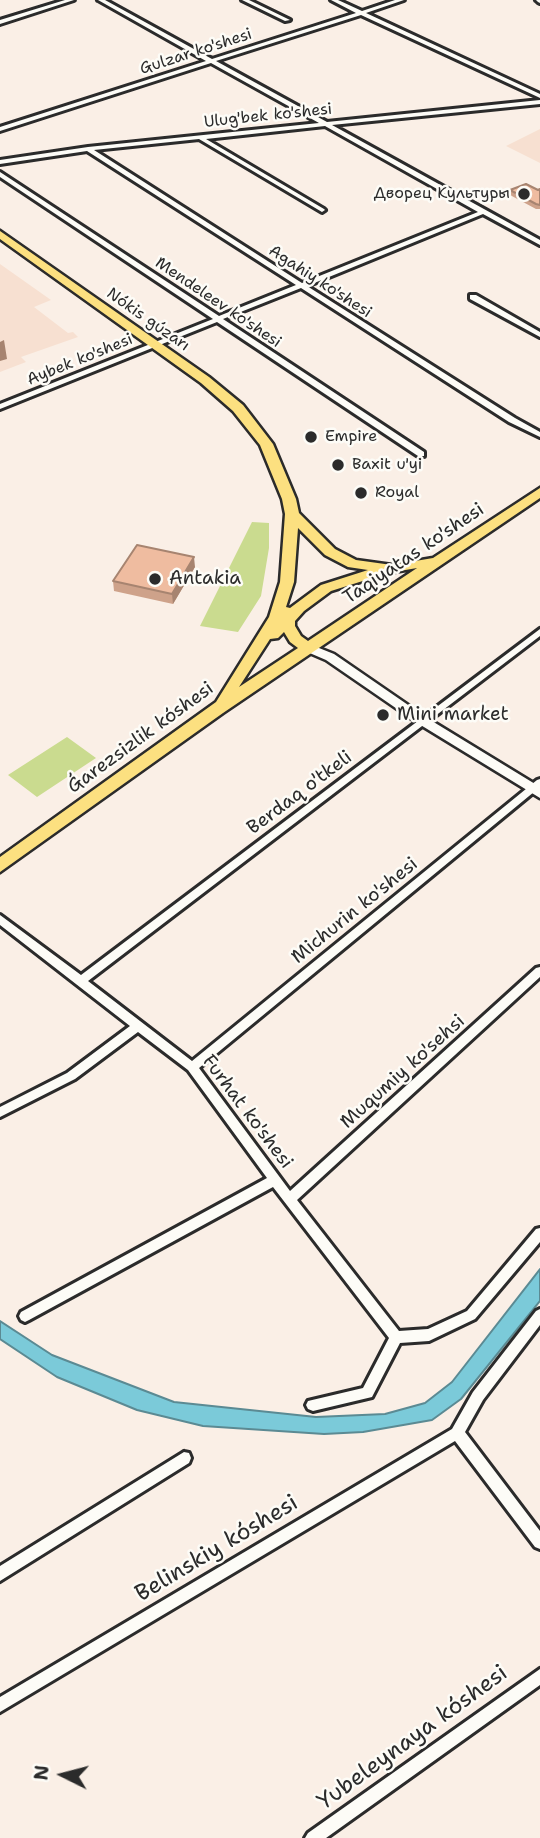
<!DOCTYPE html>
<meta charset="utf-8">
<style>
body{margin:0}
#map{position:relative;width:540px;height:1838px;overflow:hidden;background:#faefe6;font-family:"Shantell Sans",sans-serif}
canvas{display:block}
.north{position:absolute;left:28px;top:1740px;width:70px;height:70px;-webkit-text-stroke:5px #fdfcf7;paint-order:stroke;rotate:276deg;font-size:19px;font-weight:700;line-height:28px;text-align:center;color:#2b2b2b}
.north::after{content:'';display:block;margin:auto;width:24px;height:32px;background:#2b2b2b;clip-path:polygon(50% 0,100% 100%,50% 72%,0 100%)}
</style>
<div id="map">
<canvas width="540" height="1838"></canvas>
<div class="north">N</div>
</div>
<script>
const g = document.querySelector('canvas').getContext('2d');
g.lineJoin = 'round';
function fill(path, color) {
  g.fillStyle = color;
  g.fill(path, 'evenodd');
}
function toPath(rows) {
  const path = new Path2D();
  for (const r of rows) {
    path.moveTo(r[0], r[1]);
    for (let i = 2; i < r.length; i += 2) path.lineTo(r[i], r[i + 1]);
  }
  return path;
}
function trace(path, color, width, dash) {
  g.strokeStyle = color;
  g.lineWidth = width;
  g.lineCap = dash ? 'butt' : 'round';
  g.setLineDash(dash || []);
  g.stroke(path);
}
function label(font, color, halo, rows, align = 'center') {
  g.font = font + ' "Shantell Sans",sans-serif';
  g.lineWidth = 5;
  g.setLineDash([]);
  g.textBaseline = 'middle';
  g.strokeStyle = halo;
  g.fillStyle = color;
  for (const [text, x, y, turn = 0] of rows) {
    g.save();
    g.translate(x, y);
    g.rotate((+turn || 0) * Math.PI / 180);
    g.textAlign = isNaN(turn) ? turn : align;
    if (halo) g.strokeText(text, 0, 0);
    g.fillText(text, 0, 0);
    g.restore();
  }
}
fill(toPath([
 [540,129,540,163,506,146],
 [0,264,51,300,34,307,68,333,73,332,78,337,21,357,26,362,0,372]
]), '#f7e0d1');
fill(toPath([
 [252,522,269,523,269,548,261,596,238,632,200,626],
 [67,737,96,758,37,797,8,775]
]), '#cadb8f');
const water = toPath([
 [540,1269,540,1301,461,1399,432,1420,363,1432,324,1434,203,1426,137,1410,57,1377,0,1339,0,1321,52,1355,174,1402,316,1417,385,1414,425,1403,452,1382,540,1269]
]);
fill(water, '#7bcad9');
trace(water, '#5b8a93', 2);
const minor = toPath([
 [65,0,74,0,0,24,0,20,65,0],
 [98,0,105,0,212,59,356,13,331,0,338,0,362,11,395,0,404,0,366,13,540,94,540,98,538,97,361,15,216,61,327,122,540,100,540,104,332,125,540,240,540,245,483,214,307,286,515,418,540,432,540,437,509,422,301,288,223,319,424,452,424,456,418,456,217,322,0,409,0,404,213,319,0,177,0,172,219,316,296,285,87,151,0,164,0,160,88,147,319,123,211,63,0,131,0,127,206,61,98,0],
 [325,126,478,212,302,283,94,150,199,139,322,212,325,210,324,209,206,139,325,126],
 [242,0,249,0,290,20,285,21,242,0],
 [536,0,540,0,540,3,538,2,536,0],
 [470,295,476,295,540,332,540,337,470,299,470,295],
 [540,629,540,636,88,981,192,1061,537,780,540,779,540,787,199,1068,290,1191,536,968,540,967,540,977,297,1200,399,1331,428,1329,467,1311,536,1229,540,1228,540,1242,475,1319,429,1341,400,1343,372,1397,313,1411,308,1409,306,1405,308,1401,363,1388,389,1338,273,1187,29,1320,25,1322,21,1320,19,1316,21,1312,267,1178,188,1070,138,1032,75,1079,0,1117,0,1107,67,1073,130,1026,0,925,0,915,81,975,540,629],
 [540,1309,540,1325,483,1400,465,1432,540,1531,540,1549,535,1547,455,1441,0,1712,0,1697,452,1429,473,1392,536,1311,540,1309],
 [184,1452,189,1453,191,1458,189,1463,0,1581,0,1566,184,1452],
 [540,1669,540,1685,326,1838,305,1838,308,1833,540,1669]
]);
const tertiary = toPath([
 [309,644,334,654,427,718,540,787,540,798,419,724,326,660,305,651,303,648,309,644]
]);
const primary = toPath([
 [0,231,209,377,243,405,273,444,296,499,299,513,335,549,356,560,392,565,433,558,540,488,540,498,223,713,0,872,0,857,216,702,269,617,280,582,285,514,282,499,260,445,233,411,201,383,0,239,0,231],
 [298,528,325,555,348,567,368,570,321,585,290,608,286,607,294,582,298,528],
 [417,568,308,641,301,636,295,626,295,621,304,611,331,591,388,573,417,568],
 [284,632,290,642,298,648,239,687,270,639,278,638,284,632]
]);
trace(minor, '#2b2b2b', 6);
trace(tertiary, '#2b2b2b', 5);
trace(primary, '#2b2b2b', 5);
fill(minor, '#fdfcf7');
fill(tertiary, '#fdfcf7');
fill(primary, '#fce080');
fill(toPath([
 [540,189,540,209,536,209,510,195,510,190],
 [195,567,173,604,114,591,113,581]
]), '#cea28a');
fill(toPath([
 [4,340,7,359,0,361,0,342],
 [194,557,195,567,173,604,172,594]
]), '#a78470');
const building = toPath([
 [526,184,538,190,540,189,540,205,536,204,510,190,526,184],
 [137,545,194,557,172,594,113,581,137,545]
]);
fill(building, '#efbca0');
trace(building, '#a78470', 2);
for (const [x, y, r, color] of [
 [524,194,7,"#2b2b2b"],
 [311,437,7,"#2b2b2b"],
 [338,465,7,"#2b2b2b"],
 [361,493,7,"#2b2b2b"],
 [155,579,7,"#2b2b2b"],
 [383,715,7,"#2b2b2b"]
]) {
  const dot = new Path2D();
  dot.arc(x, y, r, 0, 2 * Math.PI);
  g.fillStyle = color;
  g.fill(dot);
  trace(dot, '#fdfcf7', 2.5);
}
label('16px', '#2b2b2b', '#fdfcf7', [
 ["Gulzar ko'shesi",196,52,-18],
 ["Ulug'bek ko'shesi",268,116,-6],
 ["Agahiy ko'shesi",320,282,33],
 ["Mendeleev ko'shesi",218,303,34],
 ["Nókis gúzarı",148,320,35],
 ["Aybek ko'shesi",80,360,-22]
]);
label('16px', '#2b2b2b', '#fdfcf7', [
 ["Дворец Культуры",510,194,"right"],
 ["Empire",325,437],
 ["Baxit u'yi",352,465],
 ["Royal",375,493]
], 'left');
label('19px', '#2b2b2b', '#fdfcf7', [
 ["Taqiyatas ko'shesi",414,554,-34],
 ["Ǵarezsizlik kóshesi",141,738,-36],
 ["Berdaq o'tkeli",300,793,-37],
 ["Michurin ko'shesi",355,911,-39],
 ["Muqumiy ko'sehsi",403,1072,-42],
 ["Furhat ko'shesi",247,1112,53]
]);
label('19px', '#2b2b2b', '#fdfcf7', [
 ["Antakia",169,579],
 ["Mini market",397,715]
], 'left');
label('23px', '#2b2b2b', '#fdfcf7', [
 ["Belinskiy kóshesi",217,1549,-31],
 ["Yubeleynaya kóshesi",413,1738,-36]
]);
</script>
